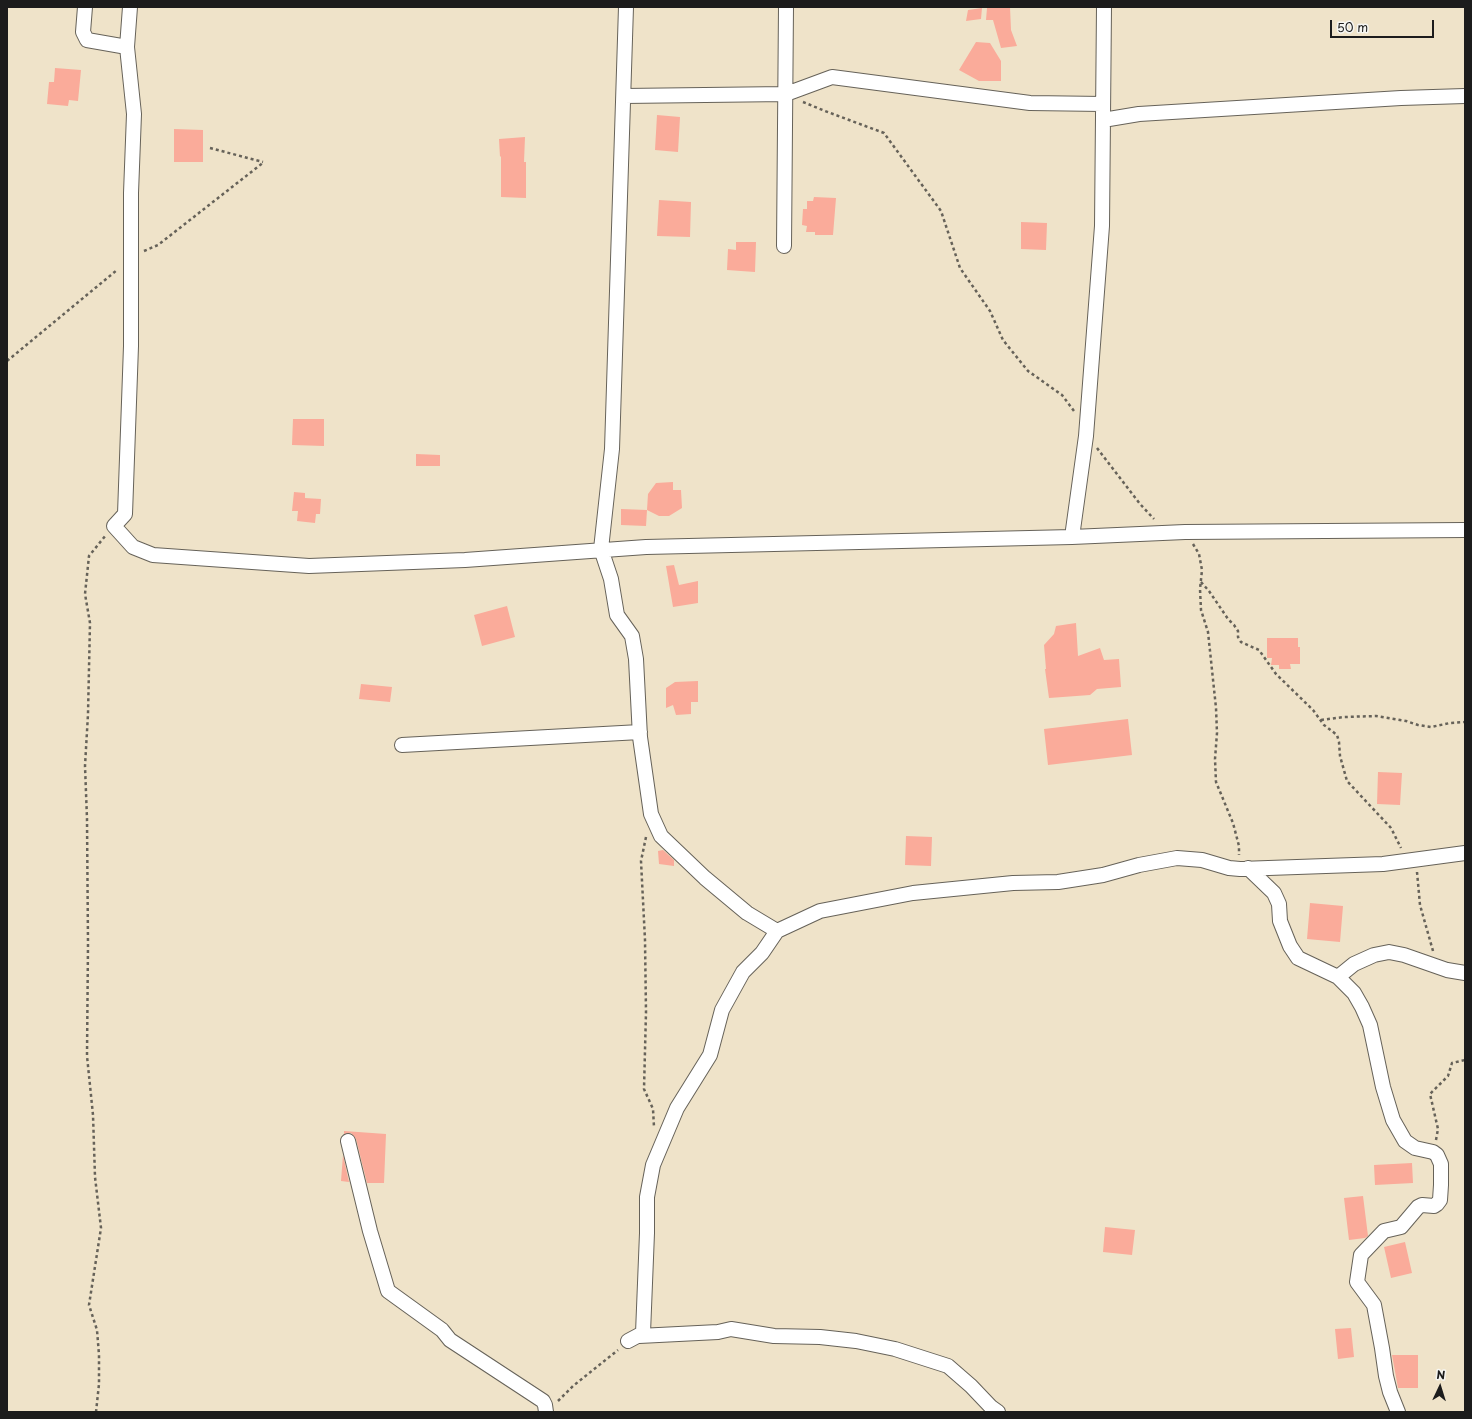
<!DOCTYPE html>
<style>
body{margin:0}
#map{position:relative;width:1472px;height:1419px;overflow:hidden;background:#efe3c9;font-family:"Playpen Sans",sans-serif}
canvas{display:block}
.frame{position:absolute;inset:0;border:8px solid #1c1c1c;pointer-events:none}
.north{position:absolute;left:1420px;top:1367px;width:40px;height:40px;-webkit-text-stroke:3px #f6f6f2;paint-order:stroke;rotate:4deg;font-size:11px;font-weight:700;line-height:16px;text-align:center;color:#1c1c1c}
.north::after{content:'';display:block;margin:auto;width:14px;height:18px;background:#1c1c1c;clip-path:polygon(50% 0,100% 100%,50% 72%,0 100%)}
.scale{position:absolute;left:1330px;top:20px;width:104px;height:18px;box-sizing:border-box;border:2px solid #1c1c1c;border-top:0;padding-left:5px;font-size:12px;line-height:14px;white-space:nowrap;color:#1c1c1c;-webkit-text-stroke:3px #f6f6f2;paint-order:stroke}
</style>
<div id="map">
<canvas width="1472" height="1419"></canvas>
<div class="frame"></div>
<div class="north">N</div>
<div class="scale">50 m</div>
</div>
<script>
const g = document.querySelector('canvas').getContext('2d');
g.lineJoin = 'round';
function fill(path, color) {
  g.fillStyle = color;
  g.fill(path, 'evenodd');
}
function toPath(rows) {
  const path = new Path2D();
  for (const r of rows) {
    path.moveTo(r[0], r[1]);
    for (let i = 2; i < r.length; i += 2) path.lineTo(r[i], r[i + 1]);
  }
  return path;
}
function trace(path, color, width, dash) {
  g.strokeStyle = color;
  g.lineWidth = width;
  g.lineCap = dash ? 'butt' : 'round';
  g.setLineDash(dash || []);
  g.stroke(path);
}
fill(toPath([
 [996,7,1010,7,1011,30,1017,46,1001,48,993,20,986,20,987,8],
 [982,8,981,19,966,21,968,10],
 [976,42,990,43,1001,61,1001,81,979,81,959,70],
 [55,68,81,70,78,101,69,100,68,106,47,104,49,82,54,82],
 [657,115,680,117,678,152,655,150],
 [174,129,203,130,203,162,174,162],
 [525,137,524,162,526,162,526,198,501,197,501,156,500,157,499,139],
 [814,197,836,198,833,235,815,235,815,232,806,232,807,226,802,225,803,209,807,209,807,201,813,201],
 [659,200,691,202,690,237,657,236],
 [1021,222,1047,223,1046,250,1021,249],
 [736,242,756,242,755,272,727,270,728,249,736,250],
 [293,419,324,419,324,446,292,445],
 [416,454,440,455,440,466,416,466],
 [673,482,673,490,681,490,682,508,669,516,659,516,647,510,648,494,656,483],
 [294,492,305,493,305,498,321,499,320,514,316,514,315,523,297,521,298,511,292,511],
 [621,509,647,510,646,526,621,525],
 [674,565,679,585,698,581,698,603,673,607,666,566],
 [507,606,515,637,482,646,474,615],
 [1076,623,1078,656,1100,648,1104,660,1119,659,1121,687,1097,689,1090,695,1049,698,1045,669,1046,669,1044,645,1054,634,1056,626],
 [1267,638,1298,638,1298,647,1300,647,1300,664,1290,664,1291,669,1279,669,1279,665,1271,665,1272,658,1267,658],
 [698,681,698,702,691,702,691,714,676,715,673,705,666,708,666,688,675,682],
 [361,684,392,687,390,702,359,699],
 [1128,719,1132,755,1048,765,1044,729],
 [1378,772,1402,773,1400,805,1377,804],
 [906,836,932,837,931,866,905,865],
 [663,850,674,860,674,866,659,864,658,851],
 [1310,903,1343,906,1340,942,1307,939],
 [344,1131,386,1134,384,1183,367,1183,356,1139,351,1133,344,1134],
 [343,1155,349,1182,341,1181],
 [1412,1163,1413,1183,1375,1185,1374,1165],
 [1363,1196,1368,1236,1365,1238,1349,1240,1344,1198],
 [1105,1227,1135,1230,1132,1255,1103,1252],
 [1405,1242,1412,1273,1391,1278,1384,1247],
 [1351,1328,1354,1357,1338,1359,1335,1329],
 [1392,1355,1418,1355,1418,1388,1398,1388]
]), '#faab9a');
const street = toPath([
 [85,7,83,32,87,40,127,47],
 [130,7,127,47,134,114,131,193,131,346,125,514,114,526,133,547,153,555,309,566,465,560,646,547,1072,537,1185,532,1465,530],
 [626,7,612,449,601,549,611,579,617,615,632,636,636,659,640,737,651,814,661,836,705,878,747,913,777,931],
 [624,96,786,94,832,77,1030,103,1103,104],
 [1103,120,1139,114,1401,98,1465,96],
 [784,246,786,7],
 [1072,537,1086,436,1102,226,1104,7],
 [402,745,640,732],
 [1248,868,1274,893,1279,904,1280,921,1290,946,1298,958,1338,977,1354,993,1362,1007,1370,1025,1383,1087,1393,1120,1405,1141,1415,1148,1433,1152,1437,1155,1441,1164,1441,1185,1440,1200,1437,1204,1434,1206,1422,1205,1418,1207,1401,1227,1384,1231,1361,1255,1357,1282,1374,1305,1382,1348,1386,1376,1390,1392,1398,1412],
 [1338,977,1354,964,1374,955,1389,952,1404,955,1447,970,1465,973],
 [348,1141,370,1231,388,1291,442,1330,450,1340,543,1401,545,1405,546,1412],
 [639,1336,718,1332,731,1329,774,1336,820,1337,856,1341,895,1349,948,1366,971,1386,991,1407,998,1412],
 [628,1341,643,1333,647,1233,647,1197,653,1165,677,1108,710,1055,722,1010,743,972,762,953,777,931,820,911,913,893,1013,883,1058,882,1103,875,1139,865,1177,858,1202,860,1229,868,1240,869,1383,864,1465,853]
]);
trace(street, '#666259', 16);
trace(toPath([
 [803,102,825,111,884,133,941,211,960,268,990,311,1003,340,1028,371,1062,395,1074,411],
 [210,148,263,162],
 [144,251,158,245,264,162],
 [7,361,117,270],
 [1097,448,1140,504,1154,519],
 [1193,544,1199,554,1202,570,1200,589,1201,610,1208,632,1216,708,1217,733,1215,759,1216,782,1233,823,1239,846,1239,855],
 [1201,582,1209,591,1228,619,1234,625,1238,631,1238,637,1241,642,1259,650,1276,674,1313,710,1324,725,1337,735,1339,742,1340,756,1347,781,1391,828,1401,848],
 [1321,720,1344,717,1376,716,1406,721,1418,725,1431,727,1450,723,1465,722],
 [646,837,641,861,645,940,646,1012,644,1089,653,1109,654,1127],
 [1417,872,1420,905,1433,951],
 [1436,1140,1438,1129,1430,1094,1448,1076,1452,1063,1465,1060],
 [558,1401,573,1386,618,1350],
 [96,1412,99,1384,99,1355,97,1330,89,1305,101,1228,95,1177,93,1115,87,1056,88,944,87,819,85,766,88,714,90,623,85,594,89,556,106,535]
]), '#666259', 2.5, [3, 3]);
trace(street, '#fff', 14);
</script>
